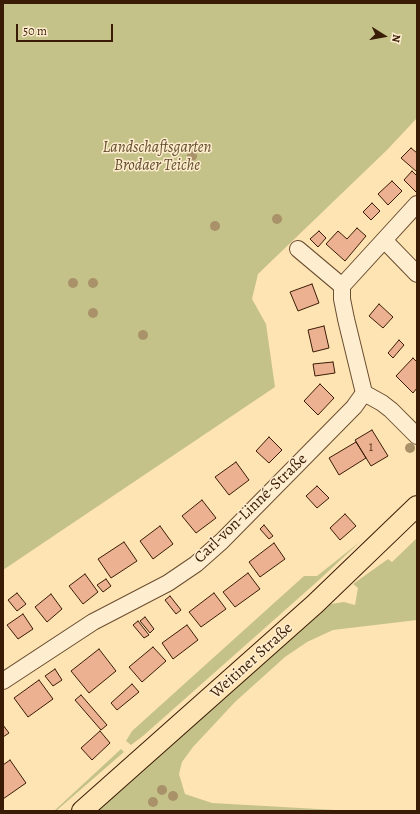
<!DOCTYPE html>
<meta charset="utf-8">
<style>
body{margin:0}
#map{position:relative;width:420px;height:814px;overflow:hidden;background:#fee4b3;font-family:Alegreya,serif}
canvas{display:block}
.frame{position:absolute;inset:0;border:4px solid #3a1c06;pointer-events:none}
.north{position:absolute;left:364px;top:16px;width:40px;height:40px;-webkit-text-stroke:3px #feedce;paint-order:stroke;rotate:101deg;font-size:11px;font-weight:700;line-height:16px;text-align:center;color:#3a1c06}
.north::after{content:'';display:block;margin:auto;width:14px;height:18px;background:#3a1c06;clip-path:polygon(50% 0,100% 100%,50% 72%,0 100%)}
.scale{position:absolute;left:16px;top:24px;width:97px;height:18px;box-sizing:border-box;border:2px solid #3a1c06;border-top:0;padding-left:5px;font-size:12px;line-height:14px;white-space:nowrap;color:#3a1c06;-webkit-text-stroke:3px #feedce;paint-order:stroke}
</style>
<div id="map">
<canvas width="420" height="814"></canvas>
<div class="frame"></div>
<div class="north">N</div>
<div class="scale">50 m</div>
</div>
<script>
const g = document.querySelector('canvas').getContext('2d');
g.lineJoin = 'round';
function fill(path, color) {
  g.fillStyle = color;
  g.fill(path, 'evenodd');
}
function toPath(rows) {
  const path = new Path2D();
  for (const r of rows) {
    path.moveTo(r[0], r[1]);
    for (let i = 2; i < r.length; i += 2) path.lineTo(r[i], r[i + 1]);
  }
  return path;
}
function trace(path, color, width, dash) {
  g.strokeStyle = color;
  g.lineWidth = width;
  g.lineCap = dash ? 'butt' : 'round';
  g.setLineDash(dash || []);
  g.stroke(path);
}
function label(font, color, halo, rows, align = 'center') {
  g.font = font + ' Alegreya,serif';
  g.lineWidth = 3;
  g.setLineDash([]);
  g.textBaseline = 'middle';
  g.strokeStyle = halo;
  g.fillStyle = color;
  for (const [text, x, y, turn = 0] of rows) {
    g.save();
    g.translate(x, y);
    g.rotate((+turn || 0) * Math.PI / 180);
    g.textAlign = isNaN(turn) ? turn : align;
    if (halo) g.strokeText(text, 0, 0);
    g.fillText(text, 0, 0);
    g.restore();
  }
}
fill(toPath([
 [3,3,417,3,417,118,387,150,258,274,252,299,266,324,275,387,3,570],
 [417,538,417,620,333,630,307,642,285,657,235,702,193,747,182,762,179,774,185,794,212,803,353,811,97,811,331,604,344,602,355,605,358,588,353,584,388,559,392,562],
 [361,541,319,580,143,736,131,745,126,741,132,731,304,576,317,576],
 [121,749,124,752,56,811,54,811]
]), '#c5c289');
const building = toPath([
 [411,148,417,153,417,172,401,158,411,148],
 [412,171,417,176,417,191,416,192,404,180,412,171],
 [392,181,402,191,388,205,378,194,392,181],
 [372,203,380,211,371,220,363,212,372,203],
 [357,228,366,236,345,261,326,244,338,231,347,239,357,228],
 [319,231,326,238,318,247,310,239,319,231],
 [312,284,319,303,298,311,290,292,312,284],
 [379,304,393,317,383,328,369,316,379,304],
 [324,326,329,348,313,352,308,330,324,326],
 [399,340,404,345,393,358,388,353,399,340],
 [413,358,417,362,417,388,413,393,396,376,413,358],
 [333,362,335,373,315,376,313,364,333,362],
 [320,384,334,398,318,415,304,401,320,384],
 [372,430,388,456,371,466,355,440,372,430],
 [269,437,282,450,269,463,256,451,269,437],
 [356,442,366,458,339,475,329,458,356,442],
 [236,462,249,480,229,495,215,477,236,462],
 [317,486,329,498,317,508,306,496,317,486],
 [202,500,216,518,196,533,182,516,202,500],
 [345,514,356,526,340,540,330,528,345,514],
 [264,525,273,536,269,539,260,529,264,525],
 [160,526,173,544,153,559,140,541,160,526],
 [124,542,137,561,111,578,98,559,124,542],
 [274,543,285,559,260,577,249,562,274,543],
 [248,573,260,589,235,607,223,592,248,573],
 [85,574,98,592,83,604,69,586,85,574],
 [106,579,111,586,103,592,97,585,106,579],
 [17,593,26,604,17,611,8,600,17,593],
 [214,593,226,609,201,627,189,612,214,593],
 [51,594,62,609,47,622,35,607,51,594],
 [170,596,181,610,176,614,165,600,170,596],
 [23,614,33,629,18,639,7,625,23,614],
 [145,617,154,629,150,633,140,621,145,617],
 [138,621,149,635,144,638,133,625,138,621],
 [187,625,198,640,173,659,162,643,187,625],
 [153,647,166,661,142,682,129,667,153,647],
 [99,649,116,671,89,693,71,671,99,649],
 [55,669,62,680,53,686,45,676,55,669],
 [39,680,53,699,28,717,14,698,39,680],
 [132,684,139,692,117,710,111,703,132,684],
 [81,695,107,725,101,730,75,700,81,695],
 [3,725,9,733,3,737,3,725],
 [100,731,110,743,92,760,81,748,100,731],
 [10,760,26,783,3,799,3,765,10,760]
]);
fill(building, '#ecb190');
trace(building, '#3a1c06', 1);
const minor = toPath([
 [384,240,417,274],
 [298,249,342,286],
 [364,393,346,319,342,299,342,286,417,204],
 [364,393,382,403,391,410,417,436],
 [3,681,93,622,168,583,196,564,222,541,354,407,364,393]
]);
const major = toPath([
 [82,811,315,604,417,506]
]);
trace(minor, '#6b4e31', 18);
trace(major, '#3a1c06', 22);
trace(minor, '#feedce', 16);
trace(major, '#fee4b3', 20);
g.fillStyle = '#a99269';
for (const [x, y] of [
 [192,156],
 [277,219],
 [215,226],
 [73,283],
 [93,283],
 [93,313],
 [143,335],
 [410,448],
 [162,790],
 [173,796],
 [153,802]
]) {
  g.beginPath();
  g.arc(x, y, 5, 0, 2 * Math.PI);
  g.fill();
}
label('14px', '#664128', null, [
 ["1",371,448]
]);
label('italic 16px', '#644e2d', '#feedce', [
 ["Landschaftsgarten",157,148],
 ["Brodaer Teiche",157,166]
]);
label('16px', '#3a1c06', '#feedce', [
 ["Carl-von-Linné-Straße",251,509,-44],
 ["Weitiner Straße",252,661,-42]
]);
</script>
